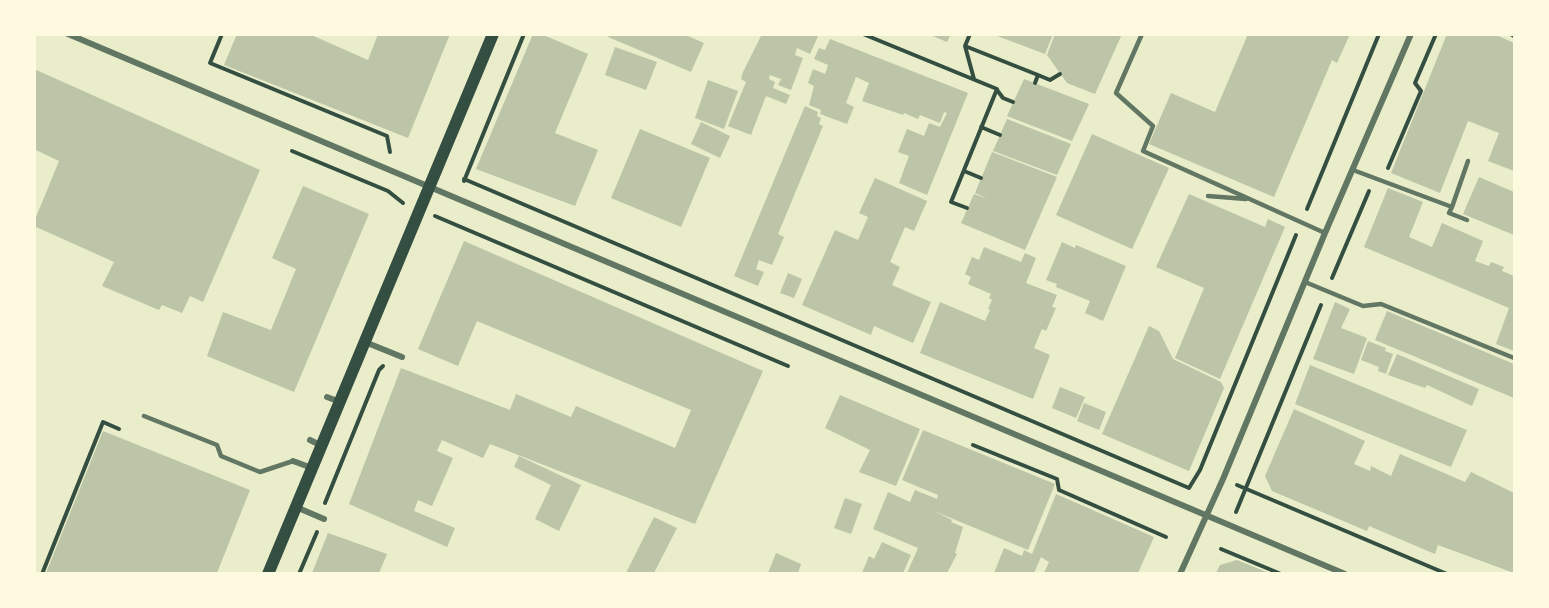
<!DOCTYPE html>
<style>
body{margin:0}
#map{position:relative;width:1549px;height:608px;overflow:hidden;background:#e9edc9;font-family:"Titillium Web",sans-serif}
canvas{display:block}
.frame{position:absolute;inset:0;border:36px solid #fefae0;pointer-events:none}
</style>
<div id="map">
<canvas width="1549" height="608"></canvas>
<div class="frame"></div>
</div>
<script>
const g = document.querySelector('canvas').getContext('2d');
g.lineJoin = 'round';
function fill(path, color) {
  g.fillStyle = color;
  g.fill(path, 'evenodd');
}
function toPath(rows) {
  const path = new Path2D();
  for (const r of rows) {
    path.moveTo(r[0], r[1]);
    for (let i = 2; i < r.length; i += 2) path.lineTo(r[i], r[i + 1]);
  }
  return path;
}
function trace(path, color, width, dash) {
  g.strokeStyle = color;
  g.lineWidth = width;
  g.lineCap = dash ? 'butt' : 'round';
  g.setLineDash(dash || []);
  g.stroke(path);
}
fill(toPath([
 [237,34,309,34,368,60,378,34,450,34,408,138,224,65],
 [533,34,541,34,588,54,555,133,598,150,575,206,476,169],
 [610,34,683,34,704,43,691,72,608,37],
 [762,34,819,34,810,54,797,48,795,55,803,58,791,90,778,85,781,79,770,75,769,79,775,82,773,88,790,95,786,104,766,96,751,135,728,126,746,82,741,79,743,72],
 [928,34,951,34,947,42],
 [992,34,1053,34,1045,54],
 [1055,34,1122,34,1095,94,1067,83,1047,55],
 [1248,34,1350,34,1337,63,1332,60,1274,197,1149,144,1171,93,1215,112],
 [1447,34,1494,34,1514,43,1514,171,1488,161,1499,133,1468,121,1440,193,1391,173],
 [830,39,968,93,927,195,899,183,909,156,898,152,907,129,924,136,929,123,940,127,947,113,944,112,940,123,920,115,918,119,904,113,903,115,862,101,869,83,856,77,846,103,854,107,847,124,820,114,821,110,809,105,814,86,808,83,813,69,825,74,828,65,814,59,819,48,825,50],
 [615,47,657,62,646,90,605,75],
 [34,69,260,170,203,302,190,296,182,313,162,305,159,310,102,286,114,262,34,226,34,222,59,161,34,149],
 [1024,79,1089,104,1072,141,1007,116],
 [708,80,738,91,724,129,695,118],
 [805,106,818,112,817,116,821,118,819,124,823,126,778,234,784,237,772,265,759,260,756,269,764,272,758,286,734,276],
 [1007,119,1071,144,1057,175,993,151],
 [701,122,730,136,720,158,691,144],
 [640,129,710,158,681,227,611,198],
 [1092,134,1169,168,1132,249,1056,215],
 [992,152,1057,177,1025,250,961,223,974,194,988,199,975,193],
 [1479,177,1514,192,1514,235,1463,214],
 [875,178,927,201,914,231,905,227,890,262,900,267,892,285,931,302,913,343,874,326,871,335,802,305,835,230,858,240,868,217,859,213],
 [303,186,369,214,294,392,207,356,223,312,271,330,296,269,272,258],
 [1388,188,1423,202,1409,237,1432,247,1442,223,1483,241,1475,261,1489,266,1491,262,1504,267,1502,271,1514,276,1514,351,1496,344,1509,308,1364,247],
 [1189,194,1265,227,1268,219,1285,227,1220,379,1175,358,1204,288,1156,267],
 [464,241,763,371,695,524,490,444,483,458,442,440,437,451,453,458,432,506,418,500,414,511,455,528,447,547,349,504,401,368,510,410,516,394,571,417,576,406,675,448,691,410,477,321,458,366,418,349],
 [1062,242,1075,248,1076,245,1126,266,1103,321,1085,313,1090,301,1056,287,1057,284,1046,280],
 [984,247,1021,262,1025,253,1036,258,1026,283,1057,295,1052,307,1056,308,1046,331,1042,329,1034,348,1050,355,1033,399,920,353,940,302,985,321,990,310,988,309,992,300,989,298,991,294,968,284,971,277,965,274,972,257,979,260],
 [788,273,802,279,794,298,780,293],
 [1335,302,1350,309,1341,328,1367,338,1354,374,1313,359],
 [1387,311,1514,364,1514,398,1375,340],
 [1149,326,1159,331,1173,359,1221,382,1224,388,1189,471,1102,434],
 [1368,341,1386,348,1385,351,1393,354,1386,374,1378,371,1379,367,1361,360],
 [1397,354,1479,389,1472,406,1427,385,1425,388,1388,375],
 [1310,365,1467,430,1451,467,1295,404],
 [1060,387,1085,397,1076,418,1052,408],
 [840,395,920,429,896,486,859,472,870,450,825,428],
 [1084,403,1106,412,1099,430,1077,421],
 [1294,409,1365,441,1354,464,1370,471,1371,466,1391,476,1400,454,1465,482,1471,472,1514,493,1514,573,1438,545,1435,554,1369,526,1367,531,1272,491,1265,476],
 [923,430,1055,484,1028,550,934,511,952,520,951,522,963,527,955,553,957,554,947,573,907,573,918,548,873,529,888,492,910,502,915,490,937,499,938,495,902,480],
 [103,431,250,490,217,573,46,573],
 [519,456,581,485,559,531,535,519,551,485,514,467],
 [1056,494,1154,537,1138,573,1044,573,1049,562,1041,557,1034,573,994,573,1004,548,1022,556,1024,550,1032,554],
 [845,498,862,504,851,534,834,528],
 [654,517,677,528,654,573,626,573],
 [328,533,387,554,379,573,312,573],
 [882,542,911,555,903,573,862,573,869,556,874,559],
 [776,553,801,564,798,573,768,573],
 [1237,560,1269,573,1216,573,1220,565]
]), '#bcc5a7');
trace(toPath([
 [222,34,210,63,387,136,390,152],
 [863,34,997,89,951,202,967,208],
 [970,34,965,46,974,79],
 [1511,34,1514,36],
 [965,46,1038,75,1035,83],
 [1038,75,1050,80,1060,74],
 [997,90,1003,98,1013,102],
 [981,127,1000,135],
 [292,151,388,191,403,203],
 [1388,168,1421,91,1415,83,1436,34],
 [964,171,981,178],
 [464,179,1189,488],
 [464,181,524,34],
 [1307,209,1379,34],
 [435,216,788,366],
 [1332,278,1369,191],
 [973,445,1057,479,1059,490,1166,537],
 [1237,485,1447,574],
 [1189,488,1200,470,1296,235],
 [325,503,379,370,383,366],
 [1236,512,1321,305],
 [1221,549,1281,574],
 [42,574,103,422,119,429],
 [299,574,317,532]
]), '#344e41', 4);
trace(toPath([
 [1142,34,1116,93,1153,126,1143,151,1325,233],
 [1353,170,1452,207,1468,161],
 [1208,196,1246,199],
 [1452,207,1449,213,1467,220],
 [1305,282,1363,306,1381,304,1514,358],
 [144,416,217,445,221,456,260,472,293,461]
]), '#617663', 4.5);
trace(toPath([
 [68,34,1345,574],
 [365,342,402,357],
 [327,397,340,402],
 [310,440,322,446],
 [293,461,312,468],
 [296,507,324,519],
 [1180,574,1223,479,1325,233,1411,34]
]), '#617663', 6);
trace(toPath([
 [268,574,493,34]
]), '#344e41', 12);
</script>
